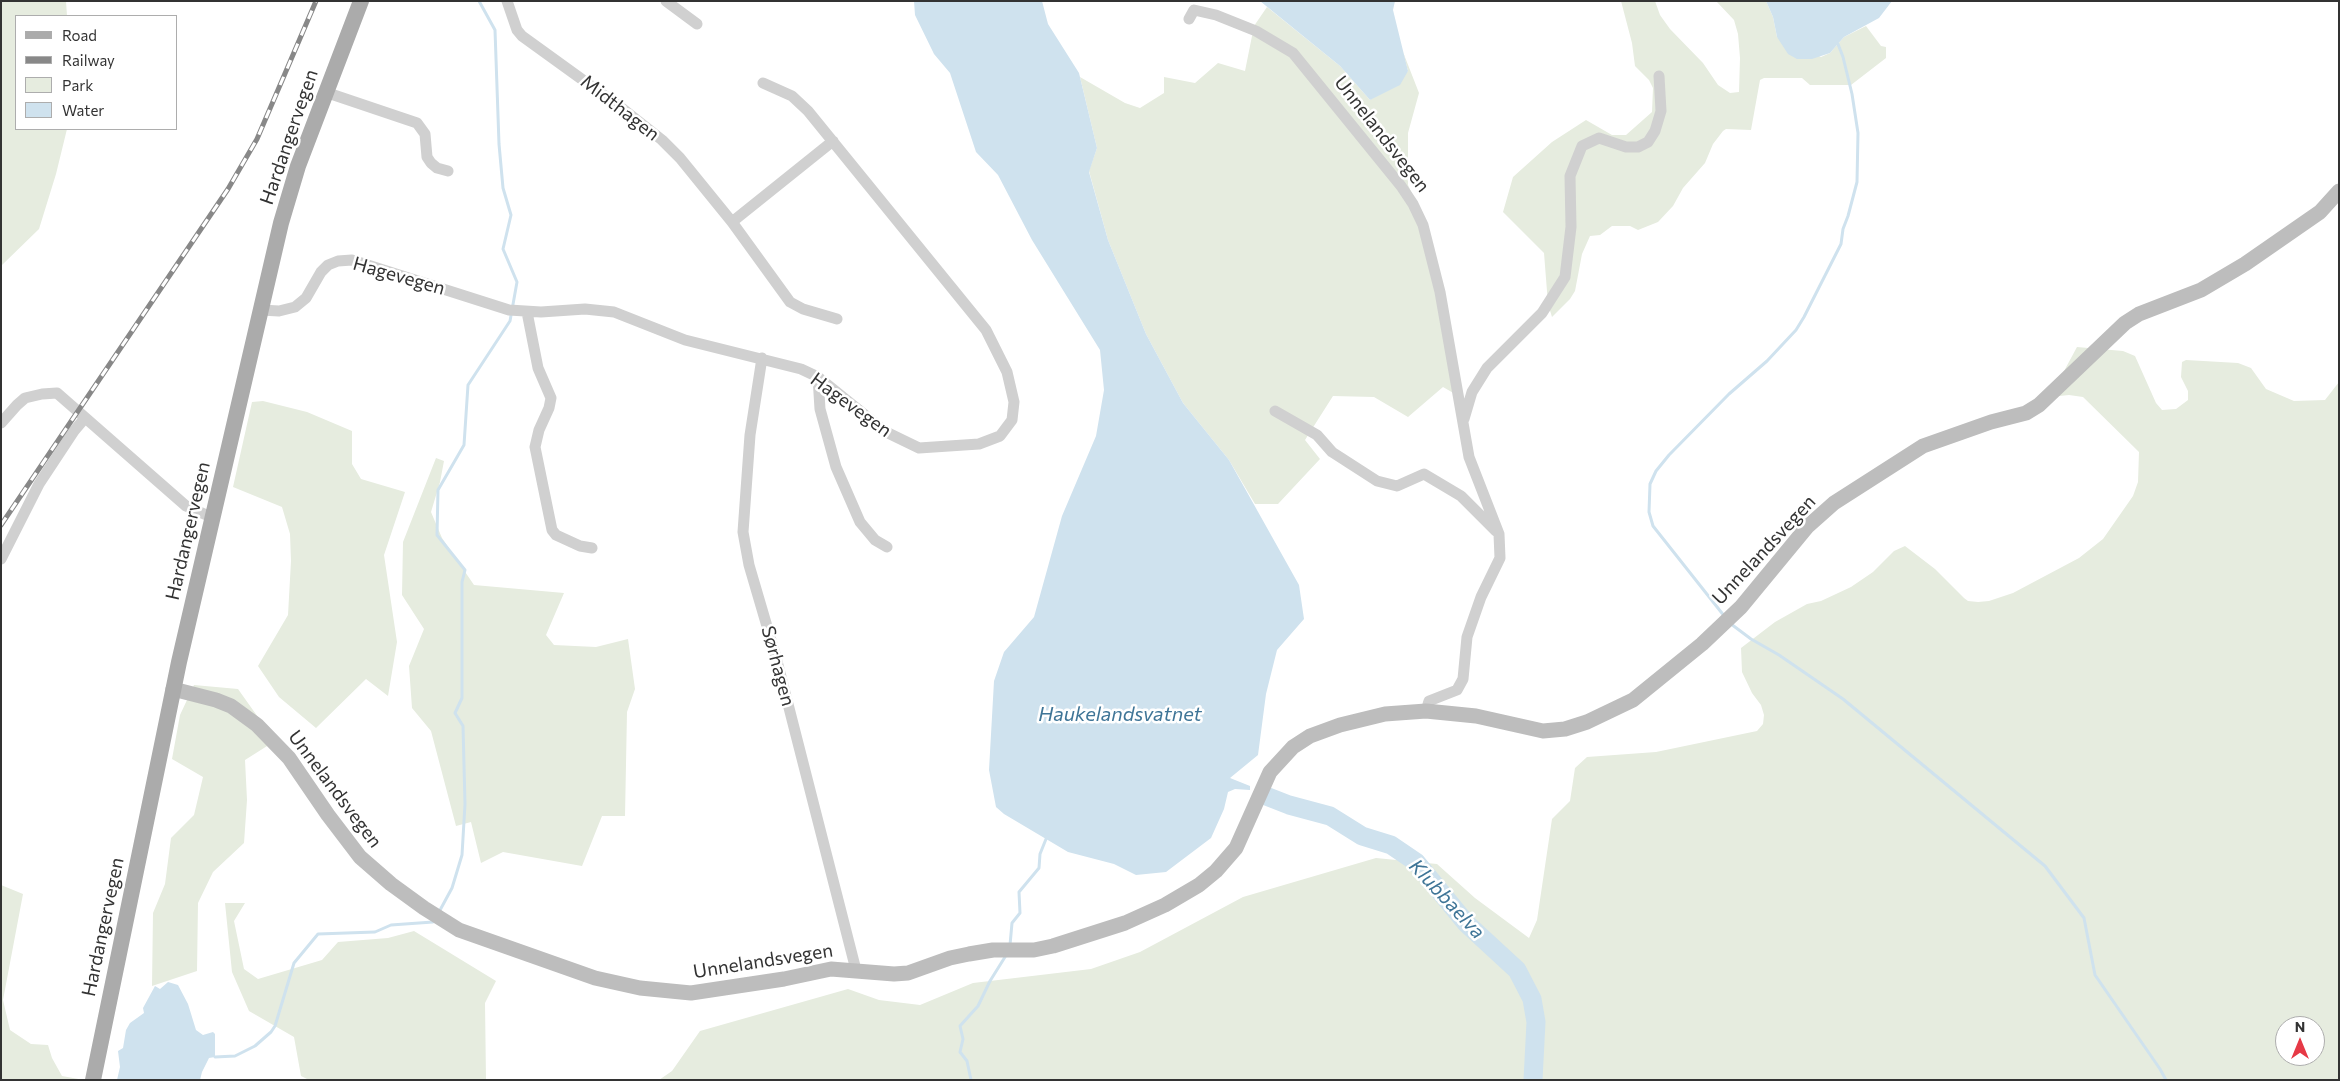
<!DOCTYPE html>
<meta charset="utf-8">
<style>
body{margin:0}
#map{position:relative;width:2340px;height:1081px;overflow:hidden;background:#fff;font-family:Commissioner,sans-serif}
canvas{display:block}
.frame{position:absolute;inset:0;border:2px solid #333;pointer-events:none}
.legend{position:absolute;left:15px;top:15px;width:162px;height:115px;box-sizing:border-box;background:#fff;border:1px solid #adadad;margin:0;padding:6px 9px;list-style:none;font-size:15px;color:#333}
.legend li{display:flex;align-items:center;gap:10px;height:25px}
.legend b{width:25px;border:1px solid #adadad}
.north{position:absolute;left:2275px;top:1016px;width:50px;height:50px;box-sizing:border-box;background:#fff;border:1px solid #adadad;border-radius:50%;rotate:0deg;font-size:14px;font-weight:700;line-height:20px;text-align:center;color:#333}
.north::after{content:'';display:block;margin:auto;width:18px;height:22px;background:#e63946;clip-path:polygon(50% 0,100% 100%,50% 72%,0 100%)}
</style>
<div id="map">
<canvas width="2340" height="1081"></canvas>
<div class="frame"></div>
<ul class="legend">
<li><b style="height:6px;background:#ababab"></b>Road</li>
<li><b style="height:6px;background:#888"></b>Railway</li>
<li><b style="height:14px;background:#e6ecdf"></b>Park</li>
<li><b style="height:14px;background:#cfe2ee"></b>Water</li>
</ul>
<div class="north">N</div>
</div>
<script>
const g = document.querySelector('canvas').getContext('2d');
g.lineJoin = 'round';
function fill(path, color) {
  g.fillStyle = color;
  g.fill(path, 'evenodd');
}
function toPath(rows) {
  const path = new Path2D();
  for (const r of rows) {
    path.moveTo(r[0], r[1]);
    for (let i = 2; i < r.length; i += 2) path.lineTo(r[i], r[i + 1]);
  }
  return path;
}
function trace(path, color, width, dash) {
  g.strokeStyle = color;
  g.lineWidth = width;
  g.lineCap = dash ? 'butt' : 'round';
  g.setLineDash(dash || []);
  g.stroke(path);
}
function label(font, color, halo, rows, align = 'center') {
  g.font = font + ' Commissioner,sans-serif';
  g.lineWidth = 5;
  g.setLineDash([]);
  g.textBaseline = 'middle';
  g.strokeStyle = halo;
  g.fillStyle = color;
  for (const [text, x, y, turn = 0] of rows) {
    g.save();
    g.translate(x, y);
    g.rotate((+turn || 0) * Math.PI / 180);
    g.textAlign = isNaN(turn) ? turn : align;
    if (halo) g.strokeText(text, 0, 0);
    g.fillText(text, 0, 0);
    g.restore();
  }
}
fill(toPath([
 [1,1,66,1,67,16,16,16,16,129,67,129,56,174,39,229,1,266],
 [1621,1,1655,1,1660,15,1670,29,1703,63,1718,85,1730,93,1739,92,1740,58,1738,34,1734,20,1716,1,1766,1,1773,17,1777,37,1821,57,1830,53,1844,37,1866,26,1881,46,1886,47,1886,58,1851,85,1810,85,1802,78,1764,78,1760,80,1751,130,1726,129,1723,131,1713,144,1705,163,1683,188,1673,206,1658,222,1638,230,1630,226,1612,226,1600,235,1590,236,1582,254,1575,291,1570,299,1552,317,1548,304,1544,253,1503,212,1513,177,1552,142,1586,120,1612,135,1626,135,1652,112,1653,88,1649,80,1635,66,1632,43],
 [1267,7,1340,66,1370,100,1408,71,1403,52,1419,93,1408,133,1408,185,1423,217,1462,398,1443,387,1408,417,1374,397,1333,396,1305,440,1320,459,1278,504,1255,504,1229,460,1183,403,1146,334,1108,240,1089,171,1097,148,1080,77,1125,103,1140,108,1164,93,1164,77,1195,83,1218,63,1245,71,1254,26],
 [2077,347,2123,351,2135,356,2156,403,2162,410,2176,409,2188,400,2188,391,2181,377,2182,362,2186,360,2238,363,2251,368,2266,389,2294,401,2325,400,2339,382,2339,1080,659,1080,672,1071,700,1031,848,989,879,1000,920,1005,973,983,1091,969,1140,952,1243,897,1376,858,1437,864,1475,898,1529,938,1537,920,1552,819,1570,801,1575,768,1587,757,1656,752,1757,731,1763,724,1764,715,1761,705,1752,693,1742,672,1741,648,1775,622,1807,604,1821,601,1851,587,1873,572,1894,551,1905,546,1935,569,1964,598,1968,601,1978,602,1989,601,2013,593,2079,558,2103,539,2133,496,2138,482,2139,452,2083,397,2069,395,2050,397],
 [2285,1026,2315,1026,2315,1056,2285,1056],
 [263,401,307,412,352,431,352,464,361,479,405,492,384,555,397,642,388,696,366,679,316,728,279,697,258,666,288,615,291,561,290,534,282,507,233,487,252,402],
 [436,458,444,461,440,482,431,512,442,538,474,585,564,593,546,635,554,645,596,647,628,639,635,689,627,712,625,816,602,816,582,866,503,852,481,863,471,822,456,826,431,731,412,708,409,666,424,629,402,595,403,542],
 [194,685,238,689,275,741,245,760,247,800,244,843,213,872,198,903,197,971,152,986,153,913,165,884,171,838,194,815,203,777,172,759,180,715],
 [1,885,23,894,3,1000,10,1030,31,1044,48,1045,52,1058,62,1076,84,1080,1,1080],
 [225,903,245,903,234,921,244,969,258,979,322,960,338,942,388,938,414,931,496,981,485,1003,486,1080,309,1080,301,1076,294,1037,249,1011,232,972]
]), '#e6ecdf');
fill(toPath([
 [914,1,1042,1,1048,24,1079,73,1097,148,1089,172,1108,240,1146,334,1183,403,1229,460,1299,585,1304,619,1277,650,1266,694,1258,755,1230,778,1250,786,1250,790,1235,789,1228,792,1224,809,1211,838,1166,872,1136,875,1114,864,1068,852,1004,814,996,807,989,770,994,681,1004,652,1034,617,1062,516,1096,436,1104,390,1100,350,1032,240,998,175,976,152,950,73,934,54,915,15],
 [1260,1,1395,1,1393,10,1408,71,1400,85,1370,100,1340,66],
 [1766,1,1892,1,1879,18,1844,37,1830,53,1812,59,1797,59,1788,54,1777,37,1773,17],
 [168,982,178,985,188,1004,196,1030,203,1035,213,1032,215,1034,215,1057,209,1058,202,1072,200,1080,117,1080,120,1067,118,1051,123,1048,126,1030,130,1023,144,1013,143,1008,155,986,160,989]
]), '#cfe2ee');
trace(toPath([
 [1725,617,1653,526,1649,512,1650,484,1656,471,1669,455,1729,394,1767,361,1796,330,1804,317,1841,244,1843,229,1848,216,1857,182,1858,133,1852,94,1843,57,1838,44],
 [1731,624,1751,639,1779,655,1843,699,2045,866,2084,918,2095,975,2160,1069,2166,1080],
 [439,912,452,888,462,855,465,804,463,726,455,713,462,698,462,582,465,570,437,535,438,490,464,445,468,385,510,321,517,282,503,249,511,215,503,188,499,144,495,30,479,1],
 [1010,945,1012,923,1020,913,1019,892,1039,868,1040,854,1046,839],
 [215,1057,235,1056,255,1046,271,1032,275,1026,294,963,318,934,375,932,391,925,433,922],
 [971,1080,967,1061,960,1052,963,1039,960,1026,978,1006,990,981,1005,957]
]), '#cfe2ee', 3);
trace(toPath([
 [1266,796,1289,805,1330,816,1362,836,1391,845,1416,862,1466,923,1517,970,1532,999,1536,1022,1533,1080]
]), '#cfe2ee', 19);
trace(toPath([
 [507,1,517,30,522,36,623,109,662,140,680,158,732,222,790,302,803,309,837,319],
 [666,1,697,24],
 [1189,19,1194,10,1216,15,1256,31,1293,53,1401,186,1413,204,1423,225,1440,292,1469,457,1499,534,1500,558,1481,597,1467,637,1463,679,1457,690,1429,701,1426,711],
 [325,92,417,123,425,134,427,157,431,163,437,168,448,171],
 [732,222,833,141],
 [261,310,279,311,295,307,306,298,321,272,328,265,338,261,352,260,509,310,541,312,585,309,614,312,685,340,801,369,818,377,886,432,919,448,979,444,1000,436,1012,420,1014,402,1007,372,986,330,808,111,792,96,763,83],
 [527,312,538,368,551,398,549,408,539,430,535,447,552,530,556,535,580,546,592,548],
 [762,358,750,435,743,532,749,565,776,657,856,970],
 [818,377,820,409,836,467,860,522,875,540,887,547],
 [1275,411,1317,435,1332,452,1377,481,1397,486,1424,474,1461,496,1496,531],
 [1464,419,1472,392,1487,368,1542,313,1565,277,1571,227,1570,176,1582,146,1599,138,1626,147,1638,147,1648,142,1655,131,1661,111,1659,76],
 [1,423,17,405,25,398,42,394,57,393,186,506,211,517],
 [1,559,39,484,74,431,85,418]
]), '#d0d0d0', 11);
trace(toPath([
 [173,689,216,700,231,706,257,725,289,758,328,815,360,857,391,884,424,908,459,930,595,978,640,988,691,993,784,979,831,969,894,974,908,973,950,958,969,954,993,950,1034,950,1053,946,1125,923,1165,905,1199,885,1216,871,1236,848,1270,772,1293,747,1310,736,1340,725,1385,714,1426,711,1476,716,1543,731,1565,729,1587,722,1633,700,1702,644,1741,607,1807,527,1834,503,1923,446,1991,422,2026,413,2039,405,2125,323,2139,314,2201,290,2245,264,2320,212,2339,191]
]), '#bdbdbd', 15);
trace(toPath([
 [93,1080,179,662,281,223,298,166,361,1]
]), '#ababab', 16);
const rail = toPath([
 [1,525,228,189,257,139,316,1]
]);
trace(rail, '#888', 5);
trace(rail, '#fff', 3, [9]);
label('19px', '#333', '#fff', [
 ["Midthagen",620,108,38],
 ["Unnelandsvegen",1382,134,52],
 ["Hardangervegen",289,137,-71],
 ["Hagevegen",399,276,16],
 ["Hagevegen",851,405,36],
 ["Hardangervegen",188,531,-77],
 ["Unnelandsvegen",1764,550,-47],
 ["Sørhagen",778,666,75],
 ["Unnelandsvegen",335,789,53],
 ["Hardangervegen",103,927,-78],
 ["Unnelandsvegen",763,961,-9]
]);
label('italic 20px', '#3f7597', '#fff', [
 ["Haukelandsvatnet",1120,714],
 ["Klubbaelva",1447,899,47]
]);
</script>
